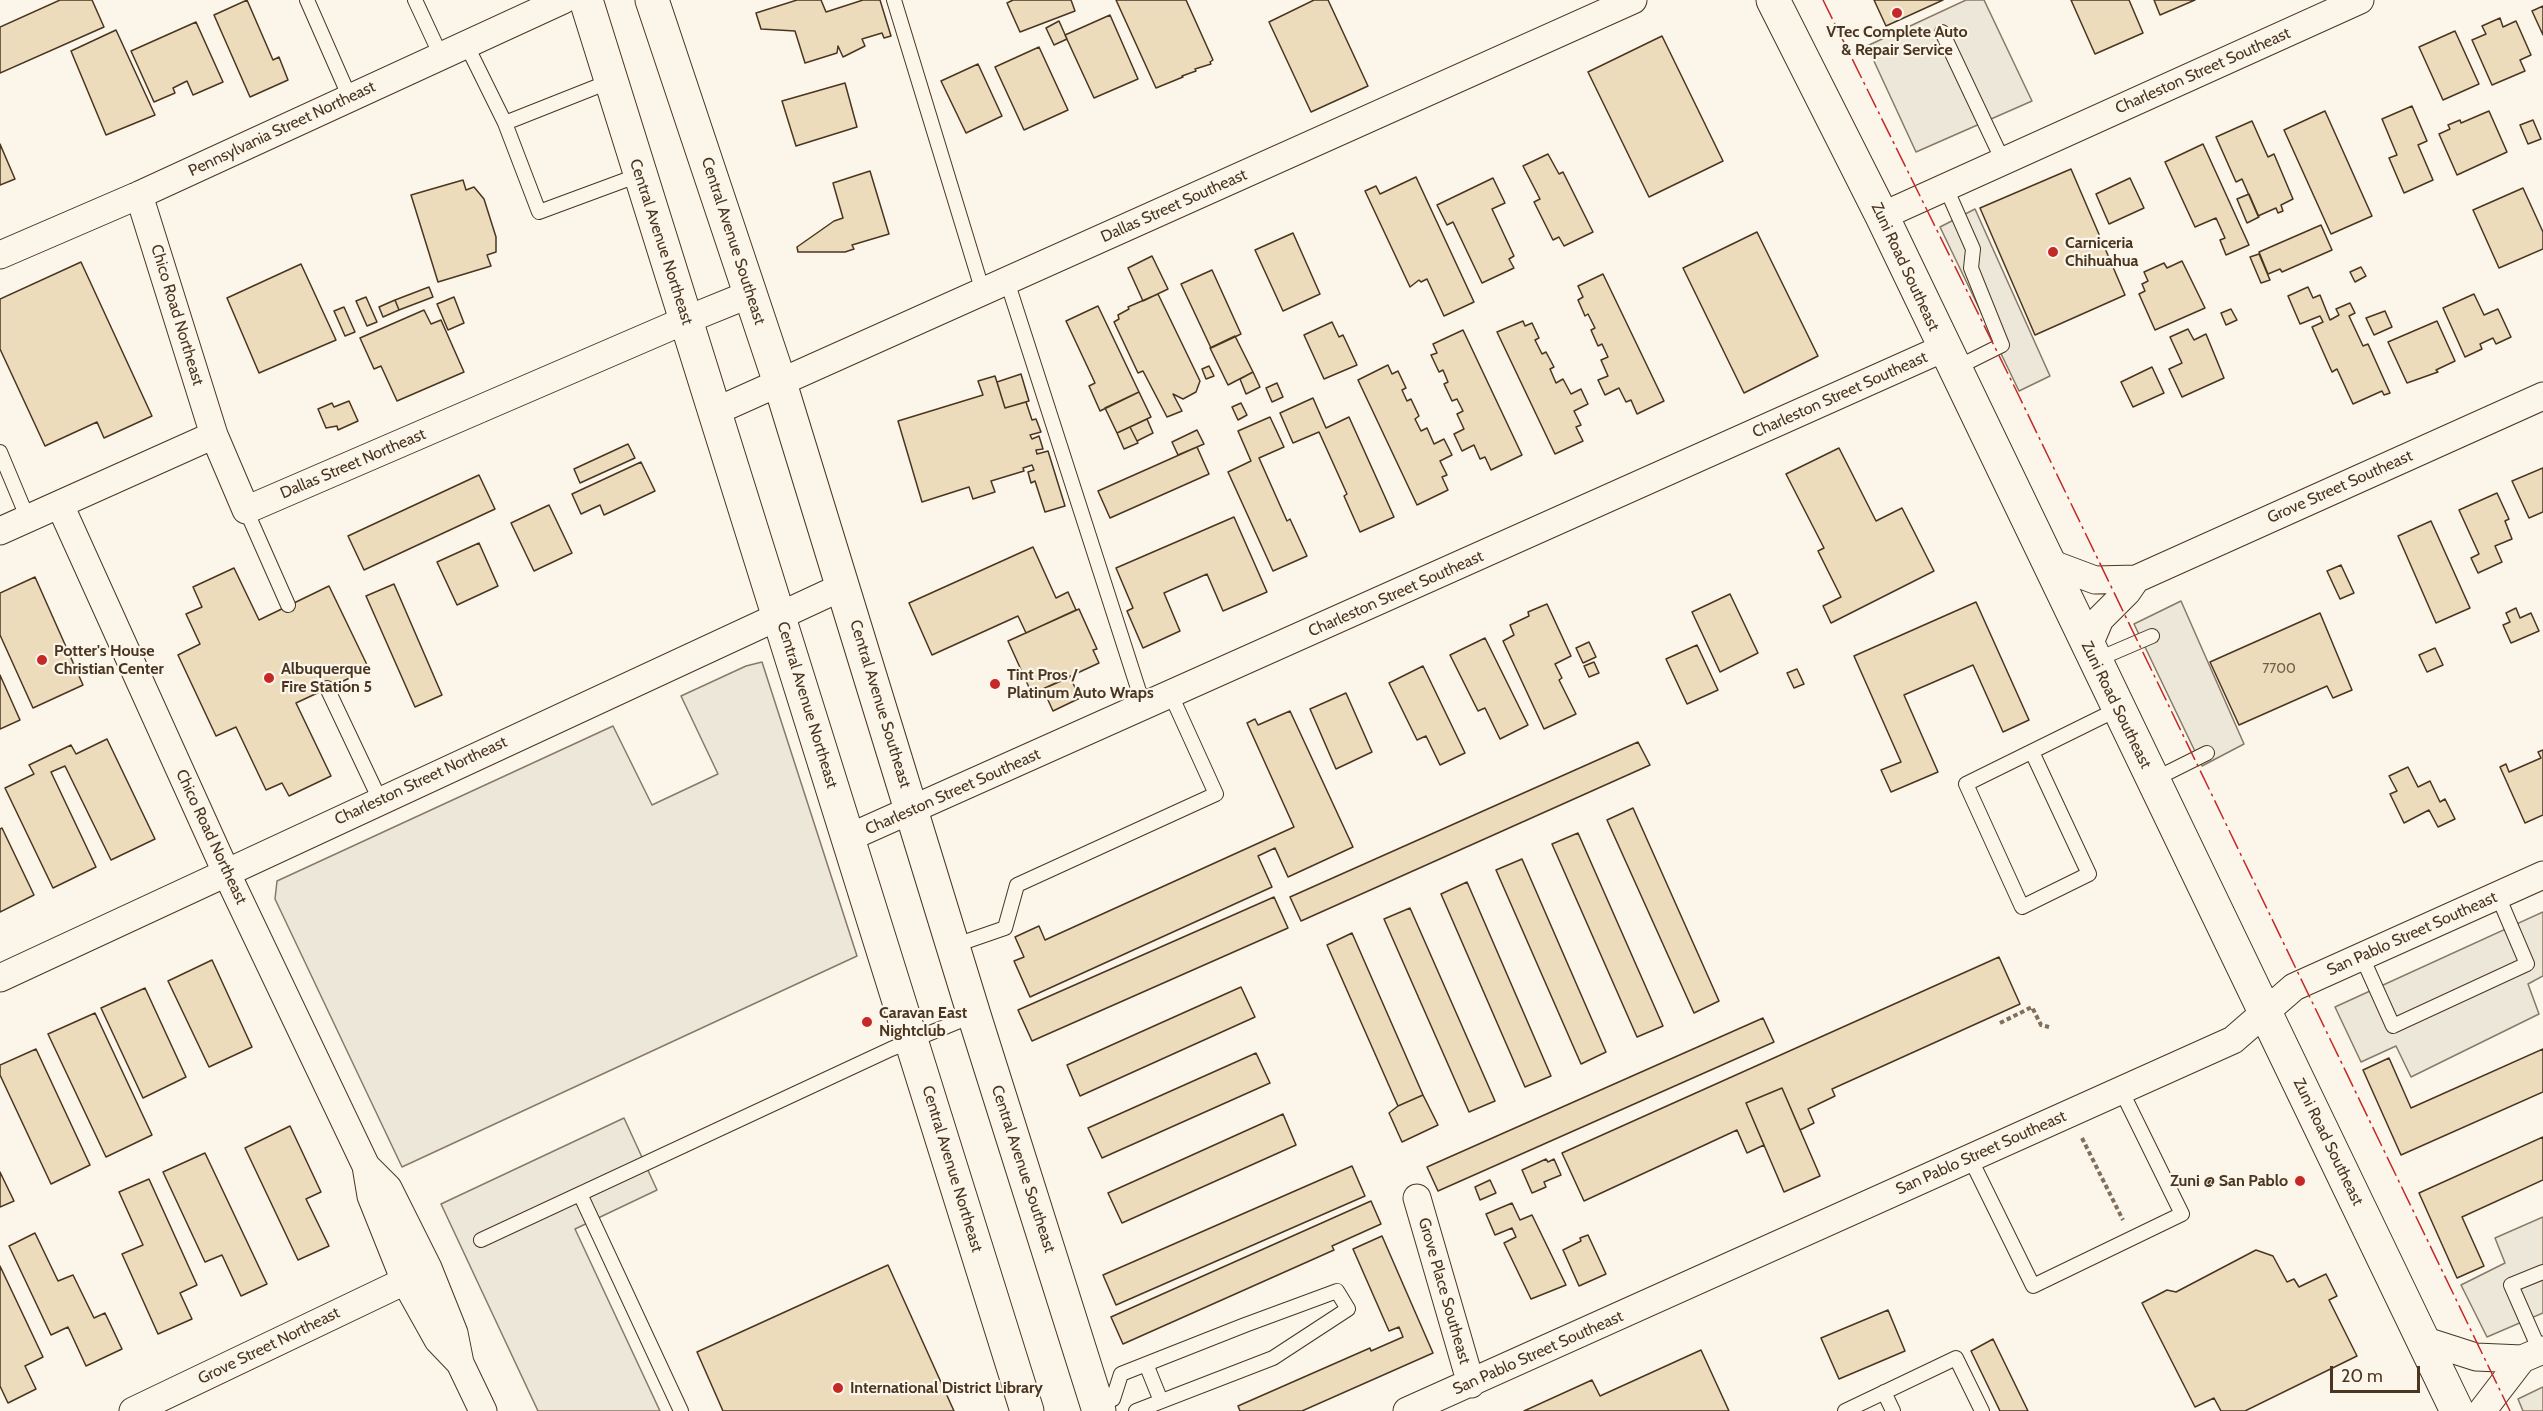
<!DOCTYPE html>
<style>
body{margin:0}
#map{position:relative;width:2543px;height:1411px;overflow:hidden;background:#fbf6e9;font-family:Cabin,sans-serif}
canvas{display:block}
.scale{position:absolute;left:2330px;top:1366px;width:90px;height:27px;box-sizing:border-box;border:3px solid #4a3520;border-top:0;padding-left:8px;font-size:18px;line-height:21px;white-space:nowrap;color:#4a3520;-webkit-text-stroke:4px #fbf6e9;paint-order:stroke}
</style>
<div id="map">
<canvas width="2543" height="1411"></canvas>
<div class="scale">20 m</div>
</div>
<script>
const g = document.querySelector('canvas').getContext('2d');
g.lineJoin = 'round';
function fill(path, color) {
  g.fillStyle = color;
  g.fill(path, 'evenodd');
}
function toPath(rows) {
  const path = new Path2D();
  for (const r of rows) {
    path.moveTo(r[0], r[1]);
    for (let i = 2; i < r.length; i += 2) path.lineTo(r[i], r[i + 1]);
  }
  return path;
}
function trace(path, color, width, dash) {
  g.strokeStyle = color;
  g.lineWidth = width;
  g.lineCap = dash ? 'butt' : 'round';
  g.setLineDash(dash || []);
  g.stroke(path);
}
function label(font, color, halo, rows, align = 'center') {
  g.font = font + ' Cabin,sans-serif';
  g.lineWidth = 4.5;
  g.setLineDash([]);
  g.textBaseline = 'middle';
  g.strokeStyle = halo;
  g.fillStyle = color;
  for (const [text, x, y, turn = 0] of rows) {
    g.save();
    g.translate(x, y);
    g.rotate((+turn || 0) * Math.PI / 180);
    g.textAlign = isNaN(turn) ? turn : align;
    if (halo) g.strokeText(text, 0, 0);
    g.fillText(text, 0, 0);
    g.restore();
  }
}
const parking = toPath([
 [1966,0,1984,0,2032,101,1916,152,1867,46,1966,0],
 [1975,209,2050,376,2019,391,1940,227,1975,209],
 [2181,601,2244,744,2202,766,2134,624,2181,601],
 [762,662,857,956,402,1167,275,899,277,881,613,726,652,805,718,774,681,696,746,666,762,662],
 [2543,912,2543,976,2528,984,2539,1014,2411,1077,2396,1046,2361,1062,2335,1007,2543,912],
 [624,1118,657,1190,575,1229,660,1411,538,1411,441,1204,624,1118],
 [2543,1217,2543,1313,2487,1337,2461,1285,2505,1263,2495,1238,2543,1217],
 [2543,1387,2543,1411,2523,1411,2518,1399,2543,1387]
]);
fill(parking, '#ede7d9');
trace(parking, '#887966', 1.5);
const building = toPath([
 [60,0,92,0,104,27,0,73,0,27,60,0],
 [247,0,273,60,279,57,288,80,250,97,214,15,247,0],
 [797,0,821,0,826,12,863,0,880,0,891,36,884,38,882,33,862,39,865,46,843,57,838,46,837,53,805,63,795,31,761,29,756,13,797,0],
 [1013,0,1071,0,1075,11,1020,32,1007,3,1013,0],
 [1116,0,1186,0,1213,60,1210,62,1211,64,1195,69,1196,71,1182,76,1183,77,1156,88,1116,0],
 [1314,0,1328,0,1368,86,1311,112,1269,22,1314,0],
 [1874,0,1943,0,1886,26,1874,0],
 [2071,0,2129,0,2143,33,2095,54,2071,0],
 [2154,0,2195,0,2160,15,2154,0],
 [2543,6,2543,35,2532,11,2543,6],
 [1110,15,1138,79,1094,98,1065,35,1110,15],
 [2500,18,2503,27,2516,21,2531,55,2520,60,2525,71,2492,85,2472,40,2486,34,2482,26,2500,18],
 [1059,21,1067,39,1054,45,1046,28,1059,21],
 [196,22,223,82,193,95,187,81,173,88,175,93,154,102,131,51,196,22],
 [116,30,155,115,106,135,71,51,116,30],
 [2455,31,2479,84,2443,100,2419,47,2455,31],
 [1662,36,1723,161,1649,197,1588,72,1662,36],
 [1039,47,1068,110,1024,130,995,67,1039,47],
 [978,64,1002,116,966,133,941,81,978,64],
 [845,83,857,127,796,146,782,101,845,83],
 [2412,106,2427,141,2418,145,2433,180,2404,193,2389,158,2397,155,2382,119,2412,106],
 [2325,111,2372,216,2331,234,2284,130,2325,111],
 [2489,111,2507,152,2457,175,2439,134,2450,129,2448,125,2460,120,2461,123,2489,111],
 [2533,120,2541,139,2528,144,2520,125,2533,120],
 [2252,121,2268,157,2274,154,2293,199,2281,205,2283,211,2278,213,2276,208,2258,216,2242,179,2236,182,2216,137,2252,121],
 [0,144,15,179,0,185,0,144],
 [2203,144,2249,245,2226,255,2220,240,2225,238,2216,218,2195,227,2165,162,2203,144],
 [1548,154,1559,174,1563,172,1593,232,1564,246,1559,237,1553,240,1534,202,1540,199,1523,166,1548,154],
 [2071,169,2125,295,2035,335,1980,208,2071,169],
 [870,171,889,234,852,245,854,249,845,252,798,252,797,247,834,221,843,218,833,183,870,171],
 [1416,177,1474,302,1444,316,1427,279,1421,282,1419,280,1410,287,1365,191,1376,186,1380,194,1416,177],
 [1493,178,1505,203,1492,209,1514,256,1509,259,1514,268,1482,283,1453,222,1447,225,1437,205,1493,178],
 [2130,178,2144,208,2109,224,2096,194,2130,178],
 [463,180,466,190,474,187,484,199,496,237,496,252,487,255,491,266,438,282,411,195,463,180],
 [2523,188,2543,232,2543,249,2499,268,2473,210,2523,188],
 [2249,194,2259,217,2247,223,2237,199,2249,194],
 [2321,225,2332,250,2282,272,2280,269,2268,274,2259,252,2321,225],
 [1757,232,1818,356,1744,393,1683,268,1757,232],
 [1293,233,1320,294,1283,311,1255,250,1293,233],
 [2259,254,2270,280,2261,283,2250,257,2259,254],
 [1152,256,1168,289,1143,301,1128,268,1152,256],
 [2182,261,2205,308,2155,330,2139,294,2145,291,2142,284,2148,281,2144,272,2164,263,2167,268,2182,261],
 [81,262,152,416,104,438,97,422,45,446,0,349,0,299,81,262],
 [301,264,336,340,259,373,227,298,301,264],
 [2361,267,2366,276,2355,282,2350,272,2361,267],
 [1212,270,1241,334,1211,348,1181,284,1212,270],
 [1603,274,1664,401,1637,414,1631,400,1626,402,1619,388,1605,395,1598,380,1608,376,1601,360,1608,357,1602,344,1598,346,1591,330,1595,328,1588,314,1585,316,1578,300,1583,297,1578,286,1603,274],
 [429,287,433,297,399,310,395,300,429,287],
 [2308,287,2313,298,2320,295,2330,320,2339,315,2336,309,2350,303,2355,313,2349,316,2363,346,2368,344,2390,393,2384,395,2382,391,2353,404,2337,369,2332,372,2312,327,2323,322,2320,316,2300,324,2288,296,2308,287],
 [1158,294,1200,381,1196,392,1183,399,1173,394,1182,411,1167,417,1143,371,1138,373,1114,322,1119,319,1118,315,1129,309,1128,307,1158,294],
 [2474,294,2484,315,2498,309,2511,337,2496,344,2493,338,2480,344,2482,349,2465,357,2443,308,2474,294],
 [366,297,377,322,367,326,356,301,366,297],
 [454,297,464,323,448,330,437,304,454,297],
 [395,300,399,310,383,317,379,307,395,300],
 [1098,306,1139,392,1100,411,1089,386,1095,383,1066,321,1098,306],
 [344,307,355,332,345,336,334,311,344,307],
 [2231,309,2237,320,2226,325,2221,313,2231,309],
 [424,310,431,324,441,320,464,372,397,401,381,366,374,369,360,338,424,310],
 [2385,311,2392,327,2374,335,2366,318,2385,311],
 [1523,321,1525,326,1532,323,1539,338,1535,340,1542,354,1546,352,1554,367,1550,369,1556,383,1563,379,1571,394,1581,389,1588,404,1574,411,1581,425,1576,427,1583,441,1555,454,1497,332,1523,321],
 [2437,321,2455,361,2436,370,2438,372,2407,383,2388,342,2437,321],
 [1332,322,1339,337,1343,335,1357,365,1324,379,1304,335,1332,322],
 [2188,329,2194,340,2206,334,2224,378,2182,397,2169,369,2182,363,2170,337,2188,329],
 [1463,330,1522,455,1491,470,1485,457,1480,459,1474,445,1462,451,1454,434,1464,429,1457,414,1463,411,1457,399,1452,401,1444,384,1448,382,1443,370,1439,372,1431,355,1437,353,1433,344,1463,330],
 [1235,336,1253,372,1228,385,1210,348,1235,336],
 [1388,365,1392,374,1398,371,1406,388,1402,390,1407,401,1411,399,1419,416,1415,419,1421,431,1427,428,1434,444,1444,439,1452,455,1440,461,1447,475,1442,477,1448,490,1417,505,1358,380,1388,365],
 [1209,366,1214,376,1206,379,1202,369,1209,366],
 [2152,367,2164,393,2133,407,2121,382,2152,367],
 [1253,372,1260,387,1246,394,1240,379,1253,372],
 [1021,374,1029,401,1005,408,997,382,1021,374],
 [995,376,1005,408,1026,402,1032,420,1036,419,1041,432,1030,435,1032,439,1039,436,1043,449,1036,450,1037,454,1048,451,1065,506,1045,512,1035,481,1031,483,1028,472,1034,470,1032,465,1023,468,1024,471,991,481,995,492,973,499,969,487,922,502,898,421,983,395,978,381,995,376],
 [1277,383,1283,397,1272,402,1266,388,1277,383],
 [1139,392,1151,417,1117,433,1105,408,1139,392],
 [1313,398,1326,428,1349,417,1394,517,1360,532,1344,496,1347,494,1319,432,1293,443,1280,413,1313,398],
 [349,401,358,421,338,430,337,426,326,428,318,409,332,403,334,407,349,401],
 [1241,403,1247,415,1238,420,1232,407,1241,403],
 [1270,417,1284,447,1259,458,1287,521,1290,519,1307,556,1273,571,1228,472,1251,461,1238,431,1270,417],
 [1147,419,1153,433,1137,441,1130,427,1147,419],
 [1130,427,1138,443,1124,449,1117,433,1130,427],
 [1197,430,1204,444,1178,455,1172,442,1197,430],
 [628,444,635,458,580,483,574,469,628,444],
 [1197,447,1209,474,1110,518,1098,491,1197,447],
 [1839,448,1876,521,1902,508,1934,571,1831,623,1823,606,1841,597,1818,551,1824,548,1786,474,1839,448],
 [641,462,655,491,604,515,600,505,581,514,572,494,641,462],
 [2543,468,2543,512,2529,518,2512,481,2543,468],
 [479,475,495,509,364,570,348,536,479,475],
 [2497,493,2509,519,2505,521,2512,539,2495,546,2502,562,2478,573,2471,558,2479,554,2459,510,2497,493],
 [549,505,572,553,534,571,511,523,549,505],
 [1234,517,1267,592,1223,611,1207,574,1164,593,1180,631,1143,648,1127,611,1133,608,1116,568,1234,517],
 [2431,521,2470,608,2436,623,2398,536,2431,521],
 [479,543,498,586,457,605,437,562,479,543],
 [1033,547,1056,598,1068,592,1076,610,1026,633,1018,616,932,655,909,603,1033,547],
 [2341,565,2354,593,2340,599,2327,571,2341,565],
 [234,568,259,620,329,586,369,669,296,703,331,776,289,796,282,783,266,790,236,727,216,736,178,655,200,644,186,614,202,607,193,587,234,568],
 [35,577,83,685,33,708,0,635,0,593,35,577],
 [394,584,442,695,415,707,366,596,394,584],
 [1730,594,1758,653,1720,672,1692,612,1730,594],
 [1976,602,2029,720,2003,732,1973,665,1904,695,1938,772,1891,792,1881,770,1901,762,1854,656,1976,602],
 [1547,604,1571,656,1555,664,1562,678,1559,680,1576,714,1544,729,1503,641,1514,635,1510,625,1529,616,1528,612,1547,604],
 [2516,608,2520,618,2531,613,2539,631,2511,643,2503,625,2510,622,2506,613,2516,608],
 [1079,609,1097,649,1093,650,1099,663,1032,694,1008,641,1079,609],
 [2320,613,2352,690,2333,698,2327,686,2239,725,2210,662,2320,613],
 [1485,638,1528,725,1500,739,1485,708,1478,711,1450,655,1485,638],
 [1589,642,1596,657,1583,663,1576,648,1589,642],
 [1697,645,1718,690,1687,704,1666,659,1697,645],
 [2435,648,2443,665,2427,672,2419,655,2435,648],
 [1594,662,1599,673,1589,677,1584,666,1594,662],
 [1423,666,1465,753,1440,765,1426,736,1417,740,1389,683,1423,666],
 [1797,669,1804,684,1794,688,1787,673,1797,669],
 [0,675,20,720,0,729,0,675],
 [1070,677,1080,698,1053,711,1043,689,1070,677],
 [1346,693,1372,752,1336,769,1310,709,1346,693],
 [1290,711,1353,847,1288,877,1275,848,1258,856,1272,887,1030,997,1014,961,1024,957,1015,937,1039,926,1045,940,1294,827,1247,723,1255,719,1258,725,1290,711],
 [107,739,155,839,111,860,65,766,51,772,96,867,53,888,5,788,34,774,29,765,71,745,76,754,107,739],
 [1638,742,1650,765,1301,921,1290,897,1638,742],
 [2543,750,2543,815,2525,823,2500,767,2506,764,2509,772,2541,758,2538,752,2543,750],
 [2408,767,2418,787,2430,781,2440,802,2445,799,2455,819,2438,827,2429,810,2404,823,2390,794,2397,791,2389,776,2408,767],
 [1633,808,1719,1001,1694,1013,1607,820,1633,808],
 [2,828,34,895,0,912,0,829,2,828],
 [1578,833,1663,1026,1637,1037,1552,844,1578,833],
 [1522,859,1606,1052,1581,1064,1496,870,1522,859],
 [1467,882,1551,1076,1525,1087,1441,894,1467,882],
 [1274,897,1288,928,1032,1041,1018,1010,1274,897],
 [1410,908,1495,1101,1469,1112,1384,919,1410,908],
 [1352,933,1423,1095,1398,1106,1327,945,1352,933],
 [1999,957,2020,1004,1832,1089,1835,1096,1808,1109,1814,1123,1800,1130,1782,1088,1746,1103,1764,1145,1747,1153,1737,1130,1584,1201,1562,1153,1999,957],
 [212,960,252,1047,209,1067,168,981,212,960],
 [1241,987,1255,1017,1080,1096,1067,1065,1241,987],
 [145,988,186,1077,143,1098,101,1008,145,988],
 [95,1013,152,1135,106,1157,48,1034,95,1013],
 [1763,1018,1774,1042,1438,1191,1427,1167,1763,1018],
 [36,1049,90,1165,51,1184,0,1075,0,1065,36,1049],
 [2543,1049,2543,1092,2401,1155,2363,1070,2389,1058,2411,1108,2543,1049],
 [1256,1053,1270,1083,1102,1158,1088,1128,1256,1053],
 [1782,1088,1820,1176,1784,1192,1746,1103,1782,1088],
 [1423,1095,1438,1125,1402,1142,1389,1113,1398,1106,1423,1095],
 [1283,1114,1296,1145,1122,1223,1108,1193,1283,1114],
 [290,1126,321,1192,306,1199,329,1246,298,1260,245,1148,290,1126],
 [2543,1137,2543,1180,2462,1217,2484,1266,2457,1278,2419,1193,2543,1137],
 [205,1153,267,1284,241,1296,222,1255,205,1262,163,1172,205,1153],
 [1546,1159,1548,1162,1554,1159,1561,1175,1544,1182,1546,1187,1532,1193,1522,1170,1546,1159],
 [1352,1166,1365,1196,1116,1305,1103,1275,1352,1166],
 [0,1172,14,1201,0,1207,0,1172],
 [149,1179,197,1285,180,1293,192,1319,158,1334,122,1254,143,1245,119,1192,149,1179],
 [1490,1180,1496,1193,1480,1200,1475,1187,1490,1180],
 [1371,1201,1381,1224,1332,1246,1334,1250,1123,1344,1111,1317,1371,1201],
 [1512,1203,1520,1220,1532,1215,1566,1285,1531,1299,1504,1243,1516,1237,1512,1228,1495,1235,1486,1214,1512,1203],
 [35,1233,58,1281,73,1275,94,1318,105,1313,122,1349,86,1366,68,1327,51,1335,9,1246,35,1233],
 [1588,1235,1606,1274,1579,1286,1563,1250,1581,1241,1580,1238,1588,1235],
 [1382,1236,1433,1353,1302,1411,1240,1411,1238,1406,1370,1348,1371,1351,1403,1337,1399,1327,1389,1331,1353,1249,1382,1236],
 [2256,1250,2273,1256,2287,1282,2294,1279,2299,1287,2326,1274,2337,1296,2329,1300,2357,1356,2245,1411,2221,1411,2214,1398,2195,1407,2142,1303,2167,1290,2176,1292,2256,1250],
 [888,1265,954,1411,723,1411,697,1352,888,1265],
 [0,1266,43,1357,25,1366,36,1389,8,1403,0,1386,0,1266],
 [1888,1310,1905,1351,1839,1379,1821,1338,1888,1310],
 [1993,1339,2028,1411,2000,1411,1971,1351,1993,1339],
 [1701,1350,1729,1411,1524,1411,1592,1380,1600,1396,1701,1350]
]);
fill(building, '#ecdcbc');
trace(building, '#4a3520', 1.5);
const service = toPath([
 [307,0,350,98],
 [415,0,441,56],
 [894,0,983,292],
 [1942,32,2003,161],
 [466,44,505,123,539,212,639,175],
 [505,123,611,81],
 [1946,188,1973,249,1971,268,2002,345,1954,369],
 [1007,281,1144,707],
 [0,452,28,519],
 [246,510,288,605],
 [2096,660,2152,636],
 [327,688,380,800],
 [2032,752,2089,874,2022,907,1966,784,2118,709],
 [2153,780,2207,753],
 [953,946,1005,928,1017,885,1216,794,1171,695],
 [2362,957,2393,1026,2527,964,2498,896],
 [1970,1158,2033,1286,2182,1214,2121,1090],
 [580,1194,681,1411],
 [481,1240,891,1049,974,1015],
 [2540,1351,2511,1285,2543,1272],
 [1146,1364,1161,1401],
 [1884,1392,1893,1411],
 [1097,1404,1113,1399,1121,1374,1245,1325,1337,1291,1348,1309,1273,1358,1136,1411],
 [1845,1411,1956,1358,1982,1411]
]);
const minor = toPath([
 [139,195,214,435,246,510,686,320,750,294],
 [1882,216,2360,0],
 [0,255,139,195,563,0],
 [714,412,1633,0],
 [60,505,226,872,366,1166,371,1196,405,1281,438,1340,460,1363],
 [0,531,214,435],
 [2047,562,2095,580,2136,579,2543,396],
 [2088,647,2100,619,2127,592,2136,579],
 [848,838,1944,348],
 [0,978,844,586],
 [366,1166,388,1188,428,1268,454,1333,460,1363,483,1411],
 [1417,1198,1471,1384],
 [2423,1340,2476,1357,2522,1359,2543,1350],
 [133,1411,405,1281],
 [1407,1411,2233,1040,2294,987,2543,875],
 [2482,1411,2522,1359]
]);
const tertiary = toPath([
 [1773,0,1882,216,2457,1411]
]);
const primary = toPath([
 [586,0,1027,1411],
 [652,0,780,383,974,1015,1099,1411]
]);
trace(service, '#4a3520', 16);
trace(minor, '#4a3520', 29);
trace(tertiary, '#4a3520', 35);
trace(primary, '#4a3520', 35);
trace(toPath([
 [2000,1023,2032,1007,2041,1025,2049,1027],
 [2082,1138,2123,1220]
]), '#7f6f5c', 4, [4.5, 3]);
trace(service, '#fbf6e9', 14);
trace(minor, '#fbf6e9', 27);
trace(tertiary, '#fbf6e9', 33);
trace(primary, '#fbf6e9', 33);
trace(toPath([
 [1823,0,2017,392,2510,1411]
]), '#c62828', 1.5, [21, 4.5, 3, 4.5]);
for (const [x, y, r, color] of [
 [1897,13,6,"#c62828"],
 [2053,252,6,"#c62828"],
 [42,660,6,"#c62828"],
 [269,678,6,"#c62828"],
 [995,684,6,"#c62828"],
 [867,1022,6,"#c62828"],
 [2300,1181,6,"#c62828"],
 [838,1388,6,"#c62828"]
]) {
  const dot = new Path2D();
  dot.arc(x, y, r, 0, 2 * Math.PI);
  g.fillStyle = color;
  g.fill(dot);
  trace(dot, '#fbf6e9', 2);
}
label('14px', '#725f47', null, [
 ["7700",2279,669]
]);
label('bold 16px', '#4a3520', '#fbf6e9', [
 ["VTec Complete Auto",1897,32,"center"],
 ["& Repair Service",1897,50,"center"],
 ["Carniceria",2065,243],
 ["Chihuahua",2065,261],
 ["Potter's House",54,651],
 ["Christian Center",54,669],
 ["Albuquerque",281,669],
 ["Fire Station 5",281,687],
 ["Tint Pros /",1007,675],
 ["Platinum Auto Wraps",1007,693],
 ["Caravan East",879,1013],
 ["Nightclub",879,1031],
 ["Zuni @ San Pablo",2288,1181,"right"],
 ["International District Library",850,1388]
], 'left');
label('16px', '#4a3520', '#fbf6e9', [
 ["Charleston Street Southeast",2203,71,-24],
 ["Pennsylvania Street Northeast",282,129,-25],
 ["Dallas Street Southeast",1174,206,-24],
 ["Central Avenue Southeast",733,241,72],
 ["Central Avenue Northeast",661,242,72],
 ["Zuni Road Southeast",1905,267,65],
 ["Chico Road Northeast",177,315,73],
 ["Charleston Street Southeast",1840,395,-24],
 ["Dallas Street Northeast",353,464,-23],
 ["Grove Street Southeast",2340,487,-24],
 ["Charleston Street Southeast",1396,594,-24],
 ["Central Avenue Southeast",880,704,73],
 ["Central Avenue Northeast",807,705,73],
 ["Zuni Road Southeast",2116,705,64],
 ["Charleston Street Northeast",421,781,-25],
 ["Charleston Street Southeast",953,792,-24],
 ["Chico Road Northeast",211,837,65],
 ["San Pablo Street Southeast",2412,934,-24],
 ["Zuni Road Southeast",2328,1142,64],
 ["San Pablo Street Southeast",1981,1153,-24],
 ["Central Avenue Northeast",952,1169,73],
 ["Central Avenue Southeast",1023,1169,72],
 ["Grove Place Southeast",1444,1291,74],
 ["Grove Street Northeast",269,1346,-26],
 ["San Pablo Street Southeast",1538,1353,-24]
]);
</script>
